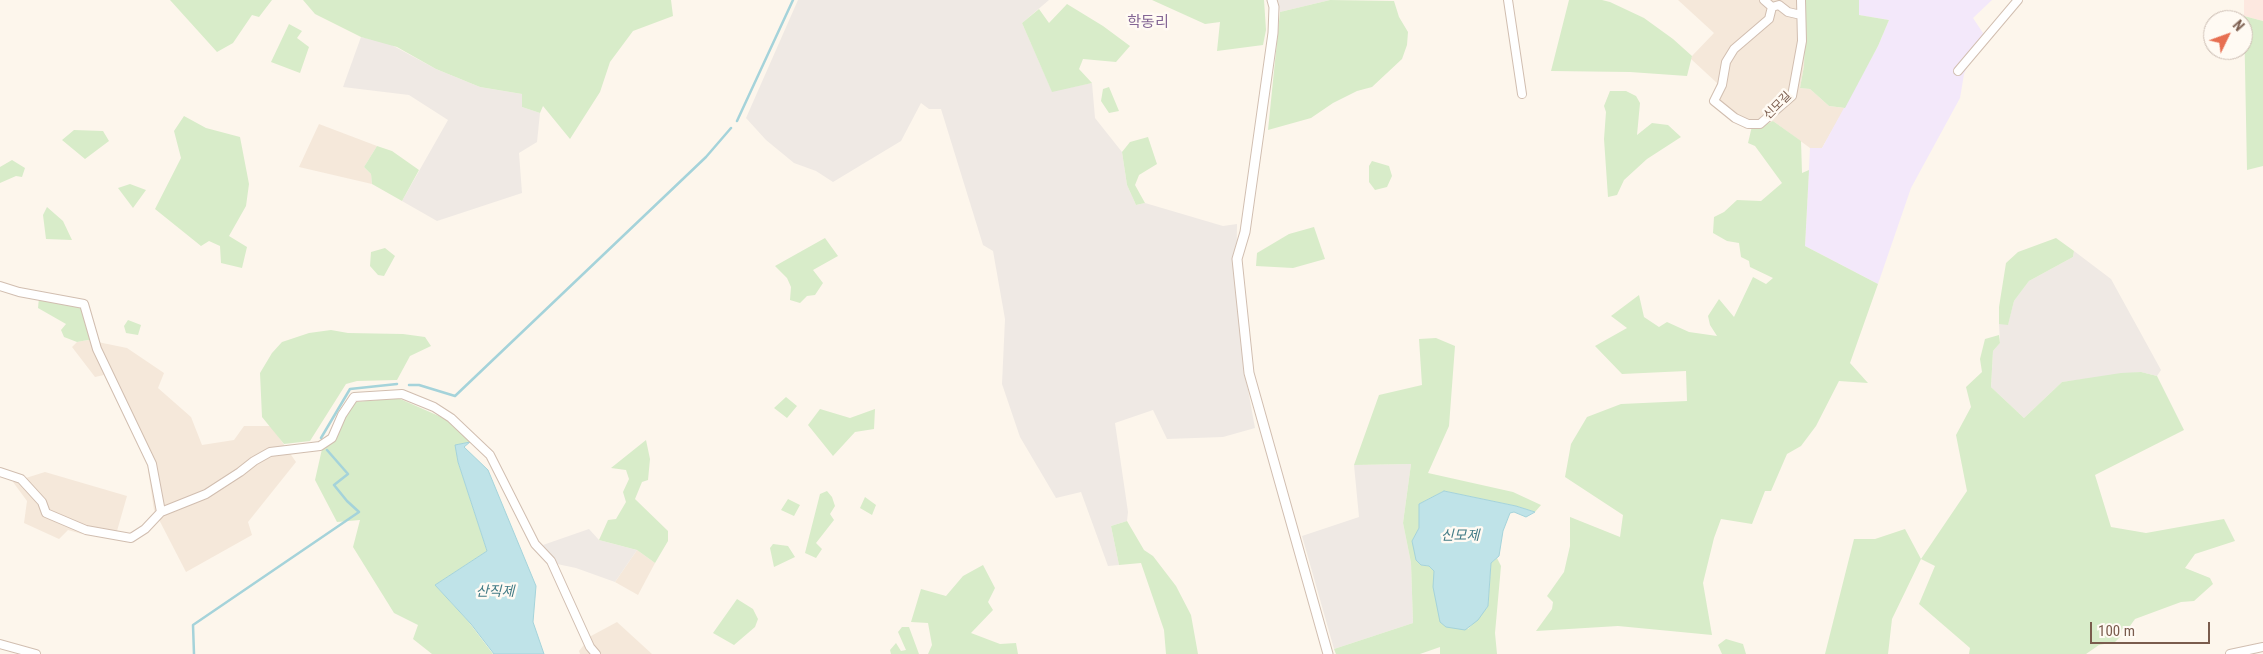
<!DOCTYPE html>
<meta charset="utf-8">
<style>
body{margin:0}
#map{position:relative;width:2263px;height:654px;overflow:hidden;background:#fdf6ec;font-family:"Roboto Condensed",sans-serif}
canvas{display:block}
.north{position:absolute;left:2203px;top:10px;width:50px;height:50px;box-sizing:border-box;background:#fffaf3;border:1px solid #cabbb1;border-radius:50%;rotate:48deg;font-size:14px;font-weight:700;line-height:20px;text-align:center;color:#7a5c4d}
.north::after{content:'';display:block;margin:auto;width:18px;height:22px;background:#e76f51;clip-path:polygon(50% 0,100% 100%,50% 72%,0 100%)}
.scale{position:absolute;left:2090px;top:622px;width:120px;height:22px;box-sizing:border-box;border:2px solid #7a5c4d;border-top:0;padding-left:6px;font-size:15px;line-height:18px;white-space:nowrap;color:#7a5c4d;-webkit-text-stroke:4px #fffaf3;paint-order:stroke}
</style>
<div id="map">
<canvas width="2263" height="654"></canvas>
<div class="north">N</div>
<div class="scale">100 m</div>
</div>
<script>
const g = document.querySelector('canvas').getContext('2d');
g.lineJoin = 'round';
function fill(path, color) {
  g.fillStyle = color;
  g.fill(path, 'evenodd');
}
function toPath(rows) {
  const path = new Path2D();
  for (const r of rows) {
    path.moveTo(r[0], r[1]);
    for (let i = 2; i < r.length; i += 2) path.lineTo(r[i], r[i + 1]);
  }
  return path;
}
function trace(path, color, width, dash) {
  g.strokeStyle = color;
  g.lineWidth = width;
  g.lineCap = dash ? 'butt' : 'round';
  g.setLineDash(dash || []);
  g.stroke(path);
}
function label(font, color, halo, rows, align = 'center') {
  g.font = font + ' "Roboto Condensed","Noto Sans KR",sans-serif';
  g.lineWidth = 5;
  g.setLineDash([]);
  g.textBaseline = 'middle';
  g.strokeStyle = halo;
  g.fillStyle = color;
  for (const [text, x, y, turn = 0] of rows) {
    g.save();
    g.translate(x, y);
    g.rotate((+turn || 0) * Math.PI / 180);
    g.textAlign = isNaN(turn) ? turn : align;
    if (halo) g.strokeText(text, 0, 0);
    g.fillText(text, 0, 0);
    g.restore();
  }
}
fill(toPath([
 [1678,0,1806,0,1804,66,1800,88,1810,89,1829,106,1845,108,1822,148,1810,148,1773,121,1758,128,1731,121,1710,104,1717,83,1691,59,1692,56,1714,33],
 [319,124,377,146,364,167,371,174,372,184,299,167],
 [88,340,127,348,164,373,158,388,191,417,202,445,234,440,244,426,271,426,296,462,248,522,252,535,186,572,154,510,147,463,104,375,95,377,72,347,77,342],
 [45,472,127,496,117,531,85,526,82,534,68,530,59,539,24,523,27,501,13,482],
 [637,550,655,563,638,595,615,582],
 [617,622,652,654,580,654,579,651,591,636]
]), '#f5e8da');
fill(toPath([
 [2244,0,2263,0,2263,21,2244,16]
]), '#fde8e0');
fill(toPath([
 [798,0,1049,0,1022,23,1052,91,1092,83,1095,118,1122,152,1127,185,1136,205,1145,203,1223,226,1237,224,1236,291,1243,362,1255,428,1223,437,1167,439,1153,410,1115,423,1128,512,1127,521,1111,526,1119,565,1108,566,1081,492,1056,498,1020,437,1002,384,1005,319,993,251,983,245,941,109,929,109,921,103,901,141,833,182,816,171,794,163,766,140,746,118],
 [1278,0,1330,0,1280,12],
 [361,37,388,43,436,69,480,87,522,94,522,107,540,113,537,142,519,153,522,193,437,221,402,201,448,120,409,95,343,87],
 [2074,251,2111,279,2161,370,2157,376,2141,372,2062,382,2024,418,1991,387,1993,351,2000,343,1999,324,2008,324,2014,301,2029,281,2073,257],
 [1411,464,1403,523,1411,563,1413,623,1334,649,1302,536,1359,517,1354,465],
 [589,529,599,540,637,550,615,582,576,568,557,564,543,545]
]), '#efe9e4');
fill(toPath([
 [1859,0,1992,0,1973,18,1983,33,1964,74,1960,98,1911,188,1878,284,1805,246,1810,148,1822,148,1878,46,1889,20,1858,15]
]), '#f3e8fa');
fill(toPath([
 [170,0,272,0,259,17,252,15,233,43,217,52],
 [303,0,671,0,673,16,633,31,610,62,600,92,570,139,543,106,540,113,522,107,522,94,480,87,436,69,397,47,361,37,315,14],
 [1152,0,1264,0,1266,30,1263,45,1217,51,1220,22,1205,24],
 [1330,0,1394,1,1399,17,1408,32,1407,45,1402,59,1372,87,1357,91,1333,103,1311,118,1268,130,1280,12],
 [1569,0,1602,0,1610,2,1644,18,1673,39,1692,56,1687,76,1630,72,1551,71],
 [1806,0,1859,0,1859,15,1889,20,1878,46,1845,108,1829,106,1810,89,1800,88,1804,66],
 [1067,4,1103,26,1130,46,1116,62,1083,59,1079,69,1092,83,1052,92,1022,23,1039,9,1049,23],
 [2244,16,2263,21,2263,166,2247,170],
 [289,24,302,31,297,38,309,47,300,73,271,62],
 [1109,87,1119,111,1109,113,1101,101,1103,89],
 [1610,91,1626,91,1636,96,1640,103,1637,135,1652,123,1668,125,1681,137,1647,159,1624,180,1617,195,1608,197,1604,139,1606,112,1604,106],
 [184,116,206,128,240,137,249,184,246,206,229,236,247,247,242,268,221,263,220,246,209,241,201,246,155,209,181,158,174,131],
 [1773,121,1801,141,1802,173,1809,170,1805,246,1878,284,1850,363,1868,383,1839,381,1816,426,1801,446,1787,454,1771,491,1765,491,1752,524,1721,519,1714,538,1703,583,1712,635,1618,626,1536,631,1552,609,1553,602,1547,596,1564,572,1570,546,1570,517,1620,537,1623,515,1565,477,1571,444,1587,417,1621,404,1687,401,1686,371,1622,374,1595,346,1627,328,1611,316,1639,295,1644,317,1659,327,1667,322,1689,332,1717,336,1710,325,1708,316,1719,299,1734,317,1753,277,1766,284,1773,278,1750,267,1749,261,1741,257,1739,243,1727,241,1713,233,1714,217,1724,212,1737,200,1761,201,1782,183,1755,146,1748,143,1752,126,1758,128],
 [74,130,103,131,109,141,85,159,62,140],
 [1148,137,1157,164,1139,175,1135,185,1145,203,1136,205,1127,185,1122,152,1130,142],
 [377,146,392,151,419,170,402,201,372,184,371,174,364,167],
 [12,160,25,168,22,177,16,176,0,183,0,167],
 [1372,161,1389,166,1392,176,1387,187,1375,190,1369,182,1369,166],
 [130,184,146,190,133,208,118,188],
 [47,207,63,221,72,240,46,239,43,215],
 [1314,227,1325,259,1293,268,1256,266,1257,253,1289,234],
 [825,238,838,256,813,270,823,283,815,295,807,296,800,303,790,300,791,287,787,278,775,266],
 [2056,238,2074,251,2073,257,2029,281,2014,301,2008,325,1999,324,1999,307,2006,263,2018,252],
 [385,248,395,256,384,276,378,275,370,266,371,252],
 [39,298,82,306,92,341,88,340,77,342,64,337,61,330,66,324,38,308],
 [128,320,141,325,138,335,126,333,124,326],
 [331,330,348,333,403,334,425,337,431,346,410,356,397,380,357,381,346,384,310,441,284,444,262,417,260,373,272,353,282,342,309,333],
 [1999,335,2000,343,1993,351,1991,387,2024,418,2062,382,2121,373,2141,372,2157,376,2184,430,2095,475,2111,527,2146,533,2224,519,2235,541,2195,554,2185,568,2210,578,2213,584,2194,601,2181,602,2135,619,2130,626,2122,629,2120,637,2115,642,2099,645,2086,654,1969,654,1970,648,1919,604,1935,566,1921,559,1892,619,1888,654,1825,654,1854,539,1875,539,1905,529,1921,559,1967,491,1956,435,1971,407,1966,387,1982,372,1980,359,1985,339],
 [1436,338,1455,346,1449,426,1428,473,1513,492,1541,505,1535,512,1516,506,1444,491,1419,504,1419,528,1412,541,1421,565,1429,566,1434,571,1468,629,1488,606,1491,563,1497,558,1501,566,1495,633,1497,654,1440,654,1440,647,1420,654,1336,654,1334,649,1413,623,1411,563,1403,523,1411,464,1354,465,1379,395,1422,385,1419,339],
 [786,397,797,406,787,418,774,408],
 [398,398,448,420,470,442,456,445,458,462,487,551,435,585,468,621,493,654,432,654,413,639,418,625,394,613,353,547,360,520,337,522,315,480,322,449,356,402],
 [820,409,850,418,875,409,874,429,855,432,833,456,808,425],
 [646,440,650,459,648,480,642,482,635,499,668,531,668,541,655,563,637,550,599,540,608,520,616,519,626,502,623,492,629,479,626,470,611,468],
 [827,491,832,497,835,506,830,514,834,520,816,543,822,549,816,558,805,553,820,494],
 [865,497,876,505,872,515,860,508],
 [788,499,800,505,794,516,781,510],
 [1127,521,1144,550,1153,556,1176,586,1191,615,1198,654,1166,654,1164,630,1141,563,1119,565,1111,526],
 [773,544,788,546,795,557,774,567,770,548],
 [983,565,995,588,988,602,993,610,971,633,1000,644,1016,643,1018,654,928,654,932,645,928,623,911,622,921,589,946,596,963,576],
 [737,599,753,609,758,619,755,627,734,645,713,633],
 [902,627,909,627,919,654,891,654,890,650,896,643,901,651,906,650,898,632],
 [1726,639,1743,644,1746,654,1722,654,1718,645]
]), '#d8ecc9');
const water = toPath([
 [470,442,464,447,488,470,536,586,533,622,544,654,494,654,471,624,435,585,487,551,458,462,455,445,470,442],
 [1444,491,1516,506,1535,512,1526,517,1514,512,1510,513,1503,531,1499,556,1491,563,1488,606,1478,620,1465,630,1446,627,1440,622,1433,587,1434,571,1429,566,1421,565,1416,560,1412,541,1419,528,1419,504,1444,491]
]);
fill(water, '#bfe3e8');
trace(water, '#a5d3da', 1);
trace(toPath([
 [737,121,793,0],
 [409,385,419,385,455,396,706,157,731,128],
 [321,438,350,389,397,384],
 [194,654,193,625,359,512,347,501,334,485,348,474,327,450]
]), '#a5d3da', 2.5);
const minor = toPath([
 [1508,0,1522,94],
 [1764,0,1772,7,1769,19,1734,49,1726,62,1722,85,1714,101,1735,118,1748,124,1760,124,1792,96,1802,41,1801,0],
 [1772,7,1779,5,1788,12,1801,15],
 [1958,71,2018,0],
 [0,286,19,292,84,304,97,349,152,464,161,512],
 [0,472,21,479,42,502,46,513,86,530,131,538,145,529,161,512,206,494,240,472,254,461,270,452,320,446,332,438,342,415,354,397,402,394,434,407,451,418,490,455,535,544,551,561,590,647,596,654],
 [0,644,36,654],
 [2230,654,2263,647]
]);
const tertiary = toPath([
 [1272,0,1274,7,1273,33,1245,232,1237,259,1249,373,1328,654]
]);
trace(minor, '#d1beb0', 10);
trace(tertiary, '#d1beb0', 11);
trace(minor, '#fff', 8);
trace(tertiary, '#fff', 9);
label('12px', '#7a5c4d', '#fffaf3', [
 ["신모길",1778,106,-45]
]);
label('italic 14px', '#437c86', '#fffaf3', [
 ["신모제",1460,536],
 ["산직제",495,592]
]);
label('15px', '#846695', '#fffaf3', [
 ["학동리",1148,23]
]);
</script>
